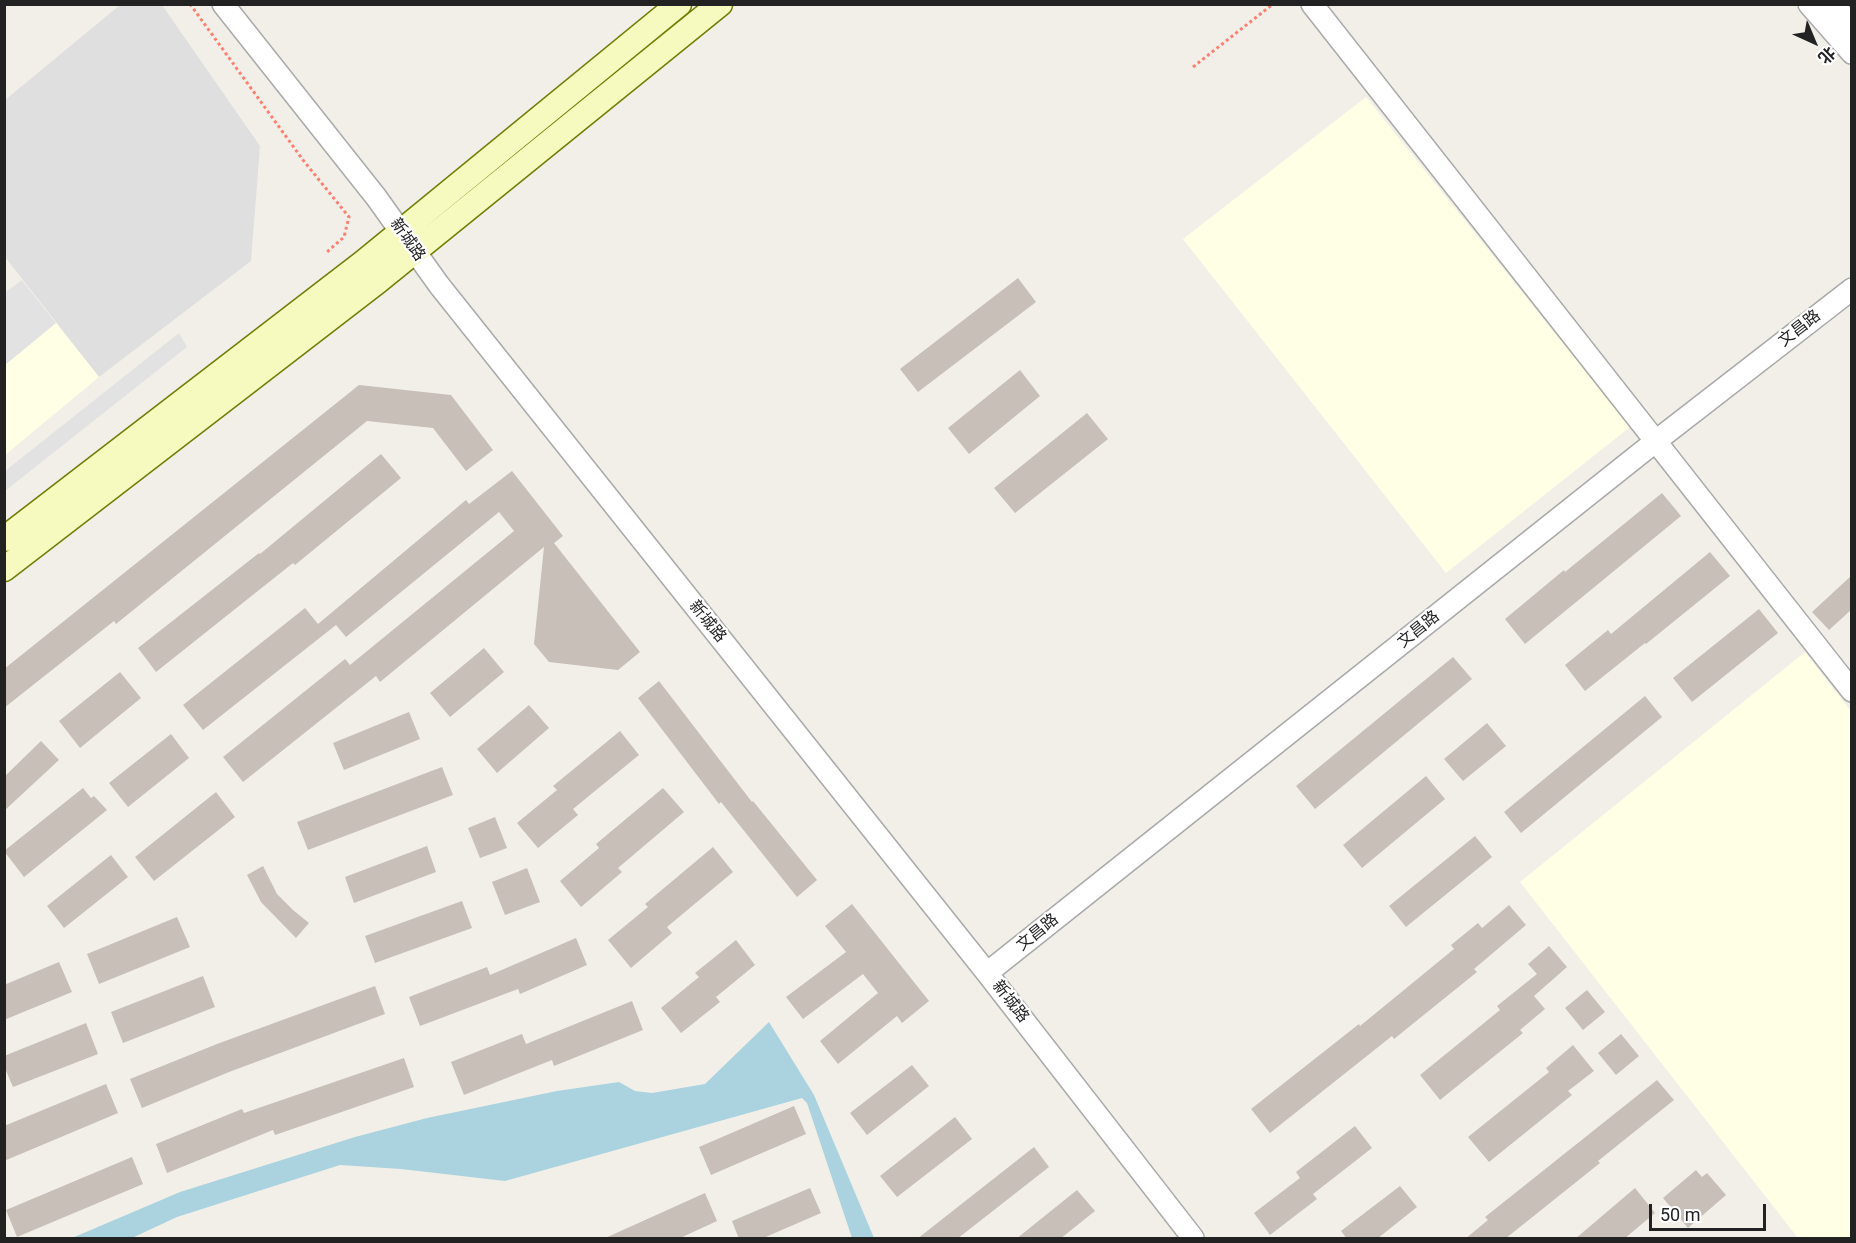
<!DOCTYPE html>
<meta charset="utf-8">
<style>
body{margin:0}
#map{position:relative;width:1856px;height:1243px;overflow:hidden;background:#f2efe9;font-family:Roboto,"Noto Sans SC",sans-serif}
canvas{display:block}
.frame{position:absolute;inset:0;border:6px solid #222;pointer-events:none}
.north{position:absolute;left:1784px;top:12px;width:60px;height:60px;-webkit-text-stroke:4px #fff;paint-order:stroke;rotate:136deg;font-size:16px;font-weight:700;line-height:24px;text-align:center;color:#222}
.north::after{content:'';display:block;margin:auto;width:21px;height:27px;background:#222;clip-path:polygon(50% 0,100% 100%,50% 72%,0 100%)}
.scale{position:absolute;left:1649px;top:1204px;width:117px;height:27px;box-sizing:border-box;border:3px solid #222;border-top:0;padding-left:8px;font-size:18px;line-height:21px;white-space:nowrap;color:#222;-webkit-text-stroke:4px #fff;paint-order:stroke}
</style>
<div id="map">
<canvas width="1856" height="1243"></canvas>
<div class="frame"></div>
<div class="north">北</div>
<div class="scale">50 m</div>
</div>
<script>
const g = document.querySelector('canvas').getContext('2d');
g.lineJoin = 'round';
function fill(path, color) {
  g.fillStyle = color;
  g.fill(path, 'evenodd');
}
function toPath(rows) {
  const path = new Path2D();
  for (const r of rows) {
    path.moveTo(r[0], r[1]);
    for (let i = 2; i < r.length; i += 2) path.lineTo(r[i], r[i + 1]);
  }
  return path;
}
function trace(path, color, width, dash) {
  g.strokeStyle = color;
  g.lineWidth = width;
  g.lineCap = dash ? 'butt' : 'round';
  g.setLineDash(dash || []);
  g.stroke(path);
}
function label(font, color, halo, rows, align = 'center') {
  g.font = font + ' Roboto,"Noto Sans SC",sans-serif';
  g.lineWidth = 4.5;
  g.setLineDash([]);
  g.textBaseline = 'middle';
  g.strokeStyle = halo;
  g.fillStyle = color;
  for (const [text, x, y, turn = 0] of rows) {
    g.save();
    g.translate(x, y);
    g.rotate((+turn || 0) * Math.PI / 180);
    g.textAlign = isNaN(turn) ? turn : align;
    if (halo) g.strokeText(text, 0, 0);
    g.fillText(text, 0, 0);
    g.restore();
  }
}
fill(toPath([
 [120,5,162,5,260,146,251,261,99,377,5,257,5,100]
]), '#e0dfdf');
fill(toPath([
 [1366,97,1630,427,1446,573,1183,239],
 [22,280,99,377,5,455,5,292],
 [1805,652,1851,711,1851,1238,1798,1238,1520,882]
]), '#ffffe5');
fill(toPath([
 [22,280,56,323,5,365,5,292],
 [179,333,187,347,5,491,5,471]
]), '#e2e2e2');
fill(toPath([
 [769,1022,814,1095,874,1238,852,1238,807,1103,802,1098,505,1181,401,1169,340,1165,177,1217,132,1238,72,1238,180,1192,355,1137,427,1118,557,1091,619,1082,635,1091,652,1093,705,1084]
]), '#aad3df');
fill(toPath([
 [1018,278,1036,302,918,392,900,369],
 [1020,370,1040,396,969,454,948,428],
 [359,385,451,395,493,450,466,471,433,428,367,421,116,624,114,621,4,708,4,669],
 [1087,413,1108,439,1015,513,994,488],
 [381,454,401,478,295,565,293,563,156,672,138,648,259,553,260,554],
 [512,471,563,536,554,543,640,652,618,670,549,662,534,644,544,547,380,682,376,676,243,782,223,757,345,659,350,665,514,531,499,512,346,637,336,625,203,730,183,705,305,608,318,624,466,500,469,504],
 [1662,493,1681,516,1525,644,1505,619,1564,570,1565,572],
 [1710,552,1730,576,1646,644,1645,643,1585,691,1565,665,1608,630,1611,634],
 [1851,576,1851,610,1829,630,1812,612],
 [1759,609,1778,633,1692,702,1673,678],
 [484,648,504,672,450,717,430,693],
 [1453,657,1472,679,1315,809,1296,786],
 [120,672,141,698,80,748,59,721],
 [659,681,752,802,753,801,817,880,797,897,721,802,719,804,638,698],
 [1645,696,1662,717,1521,833,1504,812],
 [529,705,549,728,497,773,477,749],
 [409,712,420,739,344,770,333,743],
 [1487,723,1506,746,1463,781,1444,759],
 [620,731,639,755,573,809,578,815,538,848,517,823,557,790,553,786],
 [171,734,189,758,128,807,109,783],
 [41,741,59,760,4,811,4,777],
 [442,767,453,795,308,850,297,822],
 [1426,776,1445,799,1362,868,1343,845],
 [83,788,91,798,94,796,107,810,24,877,4,851],
 [663,788,684,812,618,868,622,872,581,907,560,881,599,848,596,844],
 [216,792,235,817,154,881,135,857],
 [495,817,507,848,480,858,468,828],
 [1475,836,1492,857,1406,927,1389,906],
 [427,846,436,872,354,903,345,877],
 [713,847,733,872,667,927,672,933,631,968,608,940,648,907,645,904],
 [111,855,128,877,64,928,47,906],
 [263,866,277,894,293,910,309,923,296,938,261,902,247,875],
 [527,868,540,902,505,915,492,882],
 [462,901,472,928,375,963,365,936],
 [852,904,929,1001,902,1023,897,1016,838,1064,820,1041,878,993,863,974,803,1019,786,997,846,952,825,926],
 [1509,905,1526,925,1474,969,1477,972,1394,1039,1392,1036,1270,1133,1251,1109,1359,1024,1360,1026,1454,949,1451,945,1478,923,1482,928],
 [177,917,190,947,99,984,87,954],
 [576,938,587,965,520,994,518,989,420,1026,409,997,487,967,490,975],
 [736,940,755,965,716,997,720,1002,681,1033,661,1008,699,977,695,973],
 [1549,946,1567,967,1534,996,1545,1009,1520,1030,1523,1033,1440,1100,1420,1075,1500,1010,1497,1006,1537,974,1528,964],
 [59,962,72,992,4,1020,4,985],
 [203,976,215,1007,123,1043,111,1012],
 [375,986,385,1014,229,1072,142,1108,130,1079,217,1044],
 [1587,990,1605,1012,1583,1030,1565,1008],
 [632,1001,643,1030,554,1066,552,1060,464,1095,451,1062,522,1034,526,1044],
 [86,1023,98,1054,13,1087,4,1066,4,1056],
 [1621,1034,1639,1056,1616,1075,1598,1053],
 [1573,1045,1594,1071,1568,1091,1572,1095,1489,1162,1468,1137,1549,1072,1546,1068],
 [404,1058,414,1087,275,1135,273,1130,167,1173,156,1144,242,1109,244,1113],
 [912,1065,929,1086,867,1135,850,1113],
 [1657,1080,1674,1100,1598,1161,1600,1163,1505,1239,1465,1239,1488,1220,1485,1217],
 [106,1084,118,1113,4,1161,4,1126],
 [794,1106,806,1134,711,1175,699,1147],
 [955,1117,972,1139,897,1197,880,1176],
 [1355,1126,1372,1148,1313,1194,1317,1199,1270,1235,1254,1213,1300,1178,1296,1172],
 [1034,1147,1049,1167,957,1239,917,1239],
 [132,1157,143,1184,17,1237,6,1210],
 [1696,1170,1702,1177,1707,1173,1726,1195,1688,1228,1663,1198],
 [1400,1186,1417,1207,1377,1239,1347,1239,1341,1231],
 [810,1188,821,1213,761,1239,739,1239,732,1221],
 [1635,1188,1655,1213,1624,1239,1575,1239],
 [1077,1190,1095,1211,1060,1239,1016,1239],
 [705,1193,717,1221,678,1239,603,1239]
]), '#c7bfb8');
const tertiary = toPath([
 [223,4,376,197,439,285,987,973,1193,1238],
 [1312,4,1852,691],
 [1809,4,1852,53],
 [1833,4,1852,26],
 [987,973,1656,441,1852,289]
]);
const secondary = toPath([
 [4,539,364,262,679,4],
 [4,569,378,281,720,4]
]);
trace(tertiary, '#a9a9a9', 24);
trace(secondary, '#707d05', 27);
trace(toPath([
 [190,4,303,160,349,217,344,237,326,253],
 [1193,67,1273,4]
]), '#fa8072', 3, [3, 3]);
trace(tertiary, '#fff', 21);
trace(secondary, '#f7fabf', 24);
label('16px', '#222', '#fff', [
 ["新城路",407,240,55],
 ["文昌路",1800,329,-38],
 ["新城路",707,622,51],
 ["文昌路",1419,630,-39],
 ["文昌路",1038,933,-39],
 ["新城路",1010,1002,52]
]);
</script>
